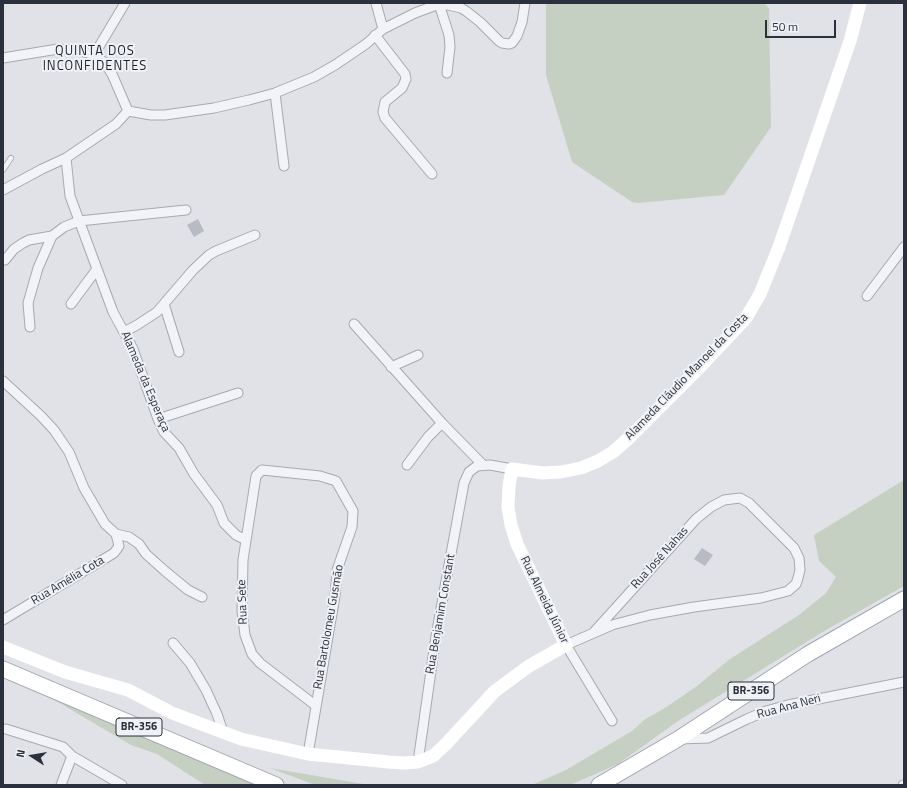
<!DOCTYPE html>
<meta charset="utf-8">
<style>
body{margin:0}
#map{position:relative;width:907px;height:788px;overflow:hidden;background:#e0e2e7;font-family:"Titillium Web",sans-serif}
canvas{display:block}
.frame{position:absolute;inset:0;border:4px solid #2a303c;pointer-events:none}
.north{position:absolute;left:12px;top:736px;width:40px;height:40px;-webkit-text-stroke:3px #eff1f5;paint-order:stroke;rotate:282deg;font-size:11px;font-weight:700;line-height:16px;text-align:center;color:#2a303c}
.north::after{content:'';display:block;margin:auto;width:14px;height:18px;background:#2a303c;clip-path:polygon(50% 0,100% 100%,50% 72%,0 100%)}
.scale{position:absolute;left:765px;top:20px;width:71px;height:18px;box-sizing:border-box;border:2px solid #2a303c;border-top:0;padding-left:5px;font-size:12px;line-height:14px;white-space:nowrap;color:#2a303c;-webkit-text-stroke:3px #eff1f5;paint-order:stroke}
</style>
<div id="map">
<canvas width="907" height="788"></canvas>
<div class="frame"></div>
<div class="north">N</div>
<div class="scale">50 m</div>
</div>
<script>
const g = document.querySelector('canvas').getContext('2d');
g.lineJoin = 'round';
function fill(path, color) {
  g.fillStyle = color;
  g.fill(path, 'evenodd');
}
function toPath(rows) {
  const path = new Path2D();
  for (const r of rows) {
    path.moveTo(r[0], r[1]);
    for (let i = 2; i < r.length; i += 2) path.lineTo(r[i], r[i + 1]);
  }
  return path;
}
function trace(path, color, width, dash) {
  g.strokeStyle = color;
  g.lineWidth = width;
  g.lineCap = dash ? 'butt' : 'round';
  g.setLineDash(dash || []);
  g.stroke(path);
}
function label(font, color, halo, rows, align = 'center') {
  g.font = font + ' "Titillium Web",sans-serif';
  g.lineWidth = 4;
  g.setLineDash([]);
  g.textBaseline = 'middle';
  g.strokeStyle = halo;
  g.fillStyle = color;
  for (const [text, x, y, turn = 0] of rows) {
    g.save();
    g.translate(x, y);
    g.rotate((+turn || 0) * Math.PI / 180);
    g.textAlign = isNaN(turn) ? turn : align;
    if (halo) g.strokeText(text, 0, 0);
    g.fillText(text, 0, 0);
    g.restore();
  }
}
fill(toPath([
 [546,3,764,3,769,8,771,127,724,195,638,203,632,202,572,162,546,75],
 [904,480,904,586,826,630,678,721,618,764,570,785,532,785,566,770,632,731,644,720,665,708,697,686,730,659,799,615,826,593,836,577,819,561,814,535],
 [39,691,277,785,205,785,157,754,131,745],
 [270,768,369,785,315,785]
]), '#c5d0c2');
fill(toPath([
 [198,219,204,231,194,237,187,225],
 [702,548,713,555,705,566,694,559]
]), '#b8bbc3');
const lane = toPath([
 [3,170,11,158]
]);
const street = toPath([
 [439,4,449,35,450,47,447,73],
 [383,29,415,13,439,4,448,5,461,8,466,11,480,22,499,41,502,43,509,44,512,43,517,36,522,22,525,3],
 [375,35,405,74,406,79,402,88,385,102,383,112,385,118,432,174],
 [94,55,125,3],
 [3,58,58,49,82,51,94,55,105,63,112,74,128,111,151,115,165,115,214,108,249,100,275,93,314,77,335,65,366,44,383,29,376,3],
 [275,93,284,166],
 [66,158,70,196,113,312,133,349,158,419,164,432,179,448,194,474,217,505,224,523,236,535,246,540],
 [3,190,42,169,66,158,116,124,128,111],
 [5,260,14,249,23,243,29,240,52,236],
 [867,296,904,247],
 [71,304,97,269],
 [164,304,179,352],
 [354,324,442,423,483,465],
 [30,327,28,303,38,268,52,236,64,227,79,221,186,210],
 [124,332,137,325,157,312,193,270,209,255,216,251,255,235],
 [391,367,418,355],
 [3,381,41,416,54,430,69,452,84,488,105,524,116,534,129,537,139,544,146,554,165,571,188,590,202,597],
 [158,419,238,393],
 [407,465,428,437,442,423],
 [3,620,114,553,119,546,116,534],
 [594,632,696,519,711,507,724,500,740,498,749,503,794,548,799,558,800,570,798,578,796,584,788,591,761,598,694,607,650,615,612,625,566,645,612,721],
 [173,643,190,663,206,690,217,714,223,732],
 [6,729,63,747,72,756,122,785],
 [680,739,708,738,747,719,766,711,788,705,904,682],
 [308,754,335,596,337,570,352,527,353,511,336,481,320,476,262,470,256,476,243,560,242,611,245,635,252,654,260,663,315,705],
 [418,762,436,636,464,483,469,472,477,466,490,465,512,469],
 [61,785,72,756],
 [903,785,904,785]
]);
const primary = toPath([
 [3,669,276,785],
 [599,785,678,739,808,654,904,599]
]);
trace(lane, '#a6a9b0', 6);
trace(street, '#a6a9b0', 11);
trace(primary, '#a0a6b1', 17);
trace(lane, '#f2f3f6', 4.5);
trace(street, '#f2f3f6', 9);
trace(toPath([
 [3,647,65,672,128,690,172,713,241,739,308,754,389,762,403,763,418,762,433,756,445,745,495,691,529,666,566,645,517,544,511,525,508,507,509,486,512,469,543,473,561,472,581,468,598,461,613,452,629,438,699,368,746,318,760,294,779,247,850,41,860,3]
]), '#fff', 13);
trace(primary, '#fff', 15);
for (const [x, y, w] of [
 [751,691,46],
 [139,727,46]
]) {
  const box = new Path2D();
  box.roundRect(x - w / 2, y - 9, w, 18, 3);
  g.fillStyle = '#eff1f5';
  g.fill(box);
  trace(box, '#2a303c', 1);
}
label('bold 11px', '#2a303c', null, [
 ["BR-356",751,691],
 ["BR-356",139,727]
]);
label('12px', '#2a303c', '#eff1f5', [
 ["Alameda Cláudio Manoel da Costa",687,377,-46],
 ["Alameda da Esperaça",145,382,67],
 ["Rua José Nahas",660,558,-48],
 ["Rua Amélia Cota",68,581,-31],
 ["Rua Almeida Júnior",544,600,64],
 ["Rua Sete",243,602,-92],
 ["Rua Benjamim Constant",441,614,-80],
 ["Rua Bartolomeu Gusmão",329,627,-80],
 ["Rua Ana Neri",789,707,-15]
]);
g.letterSpacing = '1px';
label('13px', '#1c212d', '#eff1f5', [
 ["QUINTA DOS",95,52],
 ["INCONFIDENTES",95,67]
]);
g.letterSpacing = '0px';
</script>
